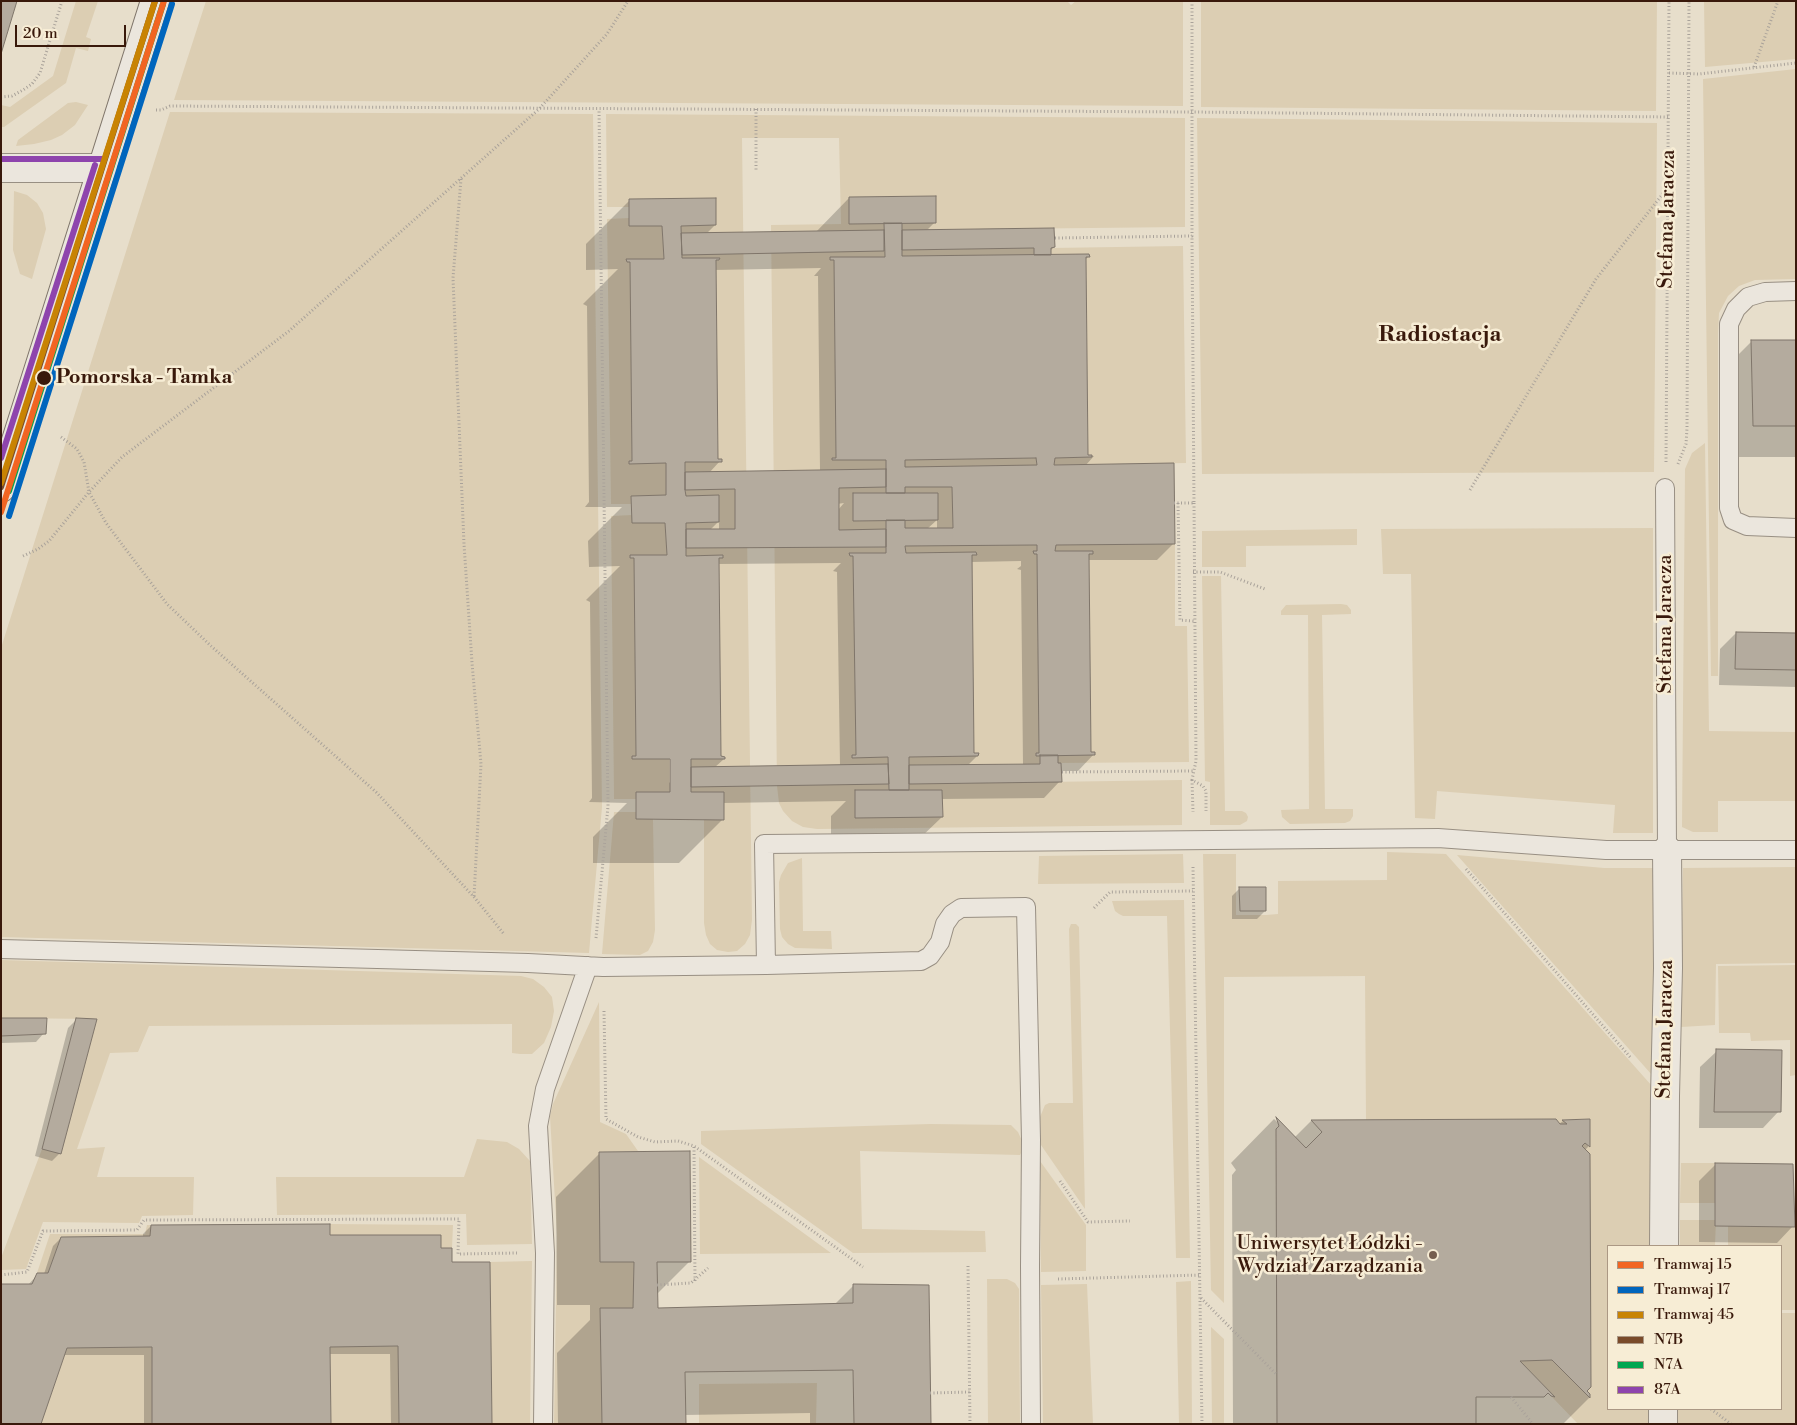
<!DOCTYPE html>
<meta charset="utf-8">
<style>
body{margin:0}
#map{position:relative;width:1797px;height:1425px;overflow:hidden;background:#e7decb;font-family:"Libre Bodoni",serif}
canvas{display:block}
.frame{position:absolute;inset:0;border:2px solid #39190b;pointer-events:none}
.legend{position:absolute;left:1607px;top:1245px;width:175px;height:165px;box-sizing:border-box;background:#f7edd5;border:1px solid #ab9884;margin:0;padding:6px 9px;list-style:none;font-size:15px;color:#39190b}
.legend li{display:flex;align-items:center;gap:10px;height:25px}
.legend b{width:25px;border:1px solid #ab9884}
.scale{position:absolute;left:15px;top:25px;width:111px;height:22px;box-sizing:border-box;border:2px solid #39190b;border-top:0;padding-left:6px;font-size:15px;line-height:18px;white-space:nowrap;color:#39190b;-webkit-text-stroke:4px #f7edd5;paint-order:stroke}
</style>
<div id="map">
<canvas width="1797" height="1425"></canvas>
<div class="frame"></div>
<ul class="legend">
<li><b style="height:6px;background:#f26522"></b>Tramwaj 15</li>
<li><b style="height:6px;background:#0065bd"></b>Tramwaj 17</li>
<li><b style="height:6px;background:#c88303"></b>Tramwaj 45</li>
<li><b style="height:6px;background:#7a4b2a"></b>N7B</li>
<li><b style="height:6px;background:#00a651"></b>N7A</li>
<li><b style="height:6px;background:#8e44ad"></b>87A</li>
</ul>
<div class="scale">20 m</div>
</div>
<script>
const g = document.querySelector('canvas').getContext('2d');
g.lineJoin = 'round';
function fill(path, color) {
  g.fillStyle = color;
  g.fill(path, 'evenodd');
}
function toPath(rows) {
  const path = new Path2D();
  for (const r of rows) {
    path.moveTo(r[0], r[1]);
    for (let i = 2; i < r.length; i += 2) path.lineTo(r[i], r[i + 1]);
  }
  return path;
}
function trace(path, color, width, dash) {
  g.strokeStyle = color;
  g.lineWidth = width;
  g.lineCap = dash ? 'butt' : 'round';
  g.setLineDash(dash || []);
  g.stroke(path);
}
function label(font, color, halo, rows, align = 'center') {
  g.font = font + ' "Libre Bodoni",serif';
  g.lineWidth = 5;
  g.setLineDash([]);
  g.textBaseline = 'middle';
  g.strokeStyle = halo;
  g.fillStyle = color;
  for (const [text, x, y, turn = 0] of rows) {
    g.save();
    g.translate(x, y);
    g.rotate((+turn || 0) * Math.PI / 180);
    g.textAlign = isNaN(turn) ? turn : align;
    if (halo) g.strokeText(text, 0, 0);
    g.fillText(text, 0, 0);
    g.restore();
  }
}
fill(toPath([
 [76,1,98,1,86,37,91,39,88,51,76,48,66,83,4,127,1,127,1,105,10,107,53,76],
 [206,1,1067,1,1071,5,1076,1,1183,1,1183,106,174,100],
 [1201,1,1657,1,1656,111,1201,107],
 [1704,1,1796,1,1796,59,1705,67],
 [1796,69,1796,279,1755,280,1739,286,1728,296,1719,313,1718,333,1718,676,1711,676,1703,79],
 [76,102,88,105,75,125,62,135,51,140,34,144,16,146,18,140,68,103],
 [170,112,593,114,602,807,589,953,1,937,1,648],
 [606,114,1185,118,1185,227,902,230,902,223,936,223,936,196,849,197,850,224,884,223,885,257,830,257,834,260,836,458,832,458,832,460,886,460,886,493,853,493,853,521,886,520,886,553,849,554,850,556,853,556,856,755,852,755,852,757,888,757,889,790,855,790,855,817,943,817,942,790,909,790,909,784,1182,780,1182,825,817,829,803,827,792,821,783,811,779,803,777,786,771,225,841,224,839,138,742,138,752,920,750,935,745,944,737,951,728,952,717,950,710,944,706,935,704,923,704,820,691,792,691,759,725,759,725,757,721,756,719,558,723,558,723,555,686,556,686,523,719,522,719,495,686,496,685,462,721,462,718,459,716,260,719,260,720,258,682,258,681,226,716,225,716,198,630,199,629,207,607,207],
 [1197,118,1657,123,1654,472,1202,474],
 [14,191,27,195,37,203,43,213,46,229,32,279,20,274,13,250],
 [629,218,629,226,662,226,664,259,626,260,627,262,630,262,632,461,629,461,629,463,666,463,666,495,631,496,631,504,611,504,607,219],
 [1183,246,1186,463,1054,465,1055,458,1092,457,1092,455,1088,455,1086,257,1090,257,1089,254,1051,255,1051,248],
 [1034,248,1034,255,902,256,902,250],
 [1705,443,1709,731,1796,732,1796,801,1718,801,1718,832,1693,832,1682,827,1685,469,1692,453],
 [1036,458,1037,465,905,467,905,460],
 [905,487,952,487,953,528,905,528,905,520,938,520,938,493,905,493],
 [632,515,633,523,665,523,667,555,630,556,630,558,634,558,636,756,632,756,632,759,670,759,670,792,637,792,637,799,614,799,611,516],
 [1653,528,1653,833,1613,833,1615,805,1437,791,1435,819,1415,818,1411,574,1383,574,1381,529],
 [1357,529,1357,545,1246,546,1246,567,1202,567,1202,531,1205,531],
 [1175,544,1175,626,1187,626,1189,762,1058,763,1058,755,1095,754,1095,752,1091,752,1089,554,1093,551,1055,551,1056,545],
 [1037,545,1037,551,1033,552,1034,554,1037,554,1039,753,1036,753,1036,756,1040,755,1040,764,909,765,909,757,978,756,978,754,974,753,972,555,977,555,976,552,906,553,905,546],
 [1202,576,1221,576,1225,811,1242,811,1246,813,1248,817,1247,821,1240,825,1210,825,1210,782,1205,781],
 [1341,604,1347,605,1351,610,1351,614,1322,615,1325,809,1353,809,1353,816,1350,821,1345,823,1290,824,1282,817,1281,810,1309,809,1308,615,1281,615,1281,611,1286,605],
 [614,812,636,812,637,819,653,819,655,930,653,942,648,951,640,955,602,954],
 [1387,852,1446,854,1652,1086,1650,1246,1608,1246,1608,1409,1649,1409,1648,1424,1578,1424,1551,1396,1554,1396,1520,1361,1552,1360,1590,1397,1590,1394,1587,1391,1590,1154,1582,1146,1585,1143,1589,1146,1590,1119,1563,1120,1567,1124,1560,1124,1556,1119,1366,1120,1365,976,1224,977,1224,1303,1211,1290,1203,854,1236,854,1236,915,1266,915,1278,914,1278,881,1387,880],
 [1183,854,1184,883,1038,884,1039,856],
 [1457,855,1604,868,1654,868,1652,1075],
 [802,858,803,931,831,931,832,949,795,948,788,944,782,937,780,929,779,882,781,875,788,863],
 [1796,867,1796,963,1716,964,1715,1025,1681,1027,1683,868],
 [1184,900,1190,1258,1176,1258,1167,916,1123,916,1119,914,1115,911,1112,901],
 [1071,924,1076,924,1079,927,1085,1209,1041,1145,1040,1117,1045,1105,1049,1103,1073,1103,1069,929],
 [1,960,521,976,533,979,544,987,552,997,554,1011,551,1027,544,1043,532,1054,520,1054,512,1053,512,1024,149,1026,138,1052,110,1053,77,1149,105,1147,97,1177,194,1177,193,1215,142,1216,139,1223,43,1222,26,1269,1,1270,1,1258,42,1149,61,1153,97,1019,1,1018],
 [1796,965,1796,1075,1790,1076,1790,1040,1751,1041,1750,1033,1719,1033,1718,966],
 [599,1002,600,1122,626,1134,638,1151,599,1152,634,1262,633,1308,602,1424,554,1424,557,1235,550,1116,553,1104],
 [930,1124,1011,1125,1018,1132,1022,1141,1022,1151,1020,1155,860,1151,862,1229,985,1231,986,1252,853,1253,701,1144,701,1131],
 [477,1139,507,1142,519,1149,530,1161,532,1244,467,1245,466,1214,277,1215,276,1177,464,1177],
 [699,1157,831,1253,700,1254],
 [1040,1161,1086,1225,1086,1271,1041,1272],
 [1681,1163,1715,1163,1716,1203,1680,1203],
 [1680,1220,1716,1220,1715,1246,1680,1246],
 [330,1224,453,1225,452,1248,441,1248,440,1235,330,1235],
 [147,1225,151,1225,150,1236,61,1237,48,1273,37,1273,50,1234,145,1234],
 [1728,1226,1796,1227,1796,1310,1781,1310,1781,1246,1728,1246],
 [532,1261,530,1424,492,1424,490,1262],
 [987,1279,1007,1279,1015,1283,1019,1289,1020,1424,988,1424],
 [1191,1281,1192,1424,1179,1424,1176,1282],
 [1087,1284,1093,1424,1043,1424,1041,1285],
 [1781,1313,1796,1313,1796,1424,1677,1424,1678,1409,1781,1409],
 [1211,1327,1224,1339,1224,1424,1212,1424],
 [398,1346,399,1424,331,1424,330,1347],
 [152,1347,152,1424,41,1424,67,1348],
 [817,1383,816,1424,699,1424,699,1384]
]), '#dcceb3');
fill(toPath([
 [849,198,935,222,926,231,1054,247,1050,251,1050,256,1088,257,1085,260,1087,456,1094,456,1085,466,1174,543,1157,560,1088,560,1090,754,1094,754,1078,771,1060,771,1060,781,1044,798,941,799,942,817,917,841,831,841,831,816,846,801,723,803,723,819,679,863,593,863,593,837,627,803,589,802,592,798,590,602,586,600,620,566,589,567,588,541,622,507,585,507,589,502,587,306,583,304,618,269,586,270,586,244,630,200,715,225,706,234,815,233],
 [821,268,814,276,818,276,820,471,709,473,720,461,716,460,714,270],
 [844,503,838,510,837,504],
 [937,520,937,529,927,529],
 [719,521,719,530,710,530],
 [1021,561,1021,566,1017,569,1021,570,1023,765,967,766,977,756,973,754,971,562],
 [841,563,833,571,837,572,840,766,714,768,724,759,720,758,718,564],
 [669,753,672,753,672,780,669,783],
 [1752,341,1796,341,1796,457,1721,457,1720,373],
 [1736,633,1796,634,1796,687,1719,685,1720,649],
 [1240,888,1265,911,1257,919,1232,919,1232,896],
 [1,1020,44,1033,36,1042,1,1043],
 [76,1020,60,1153,52,1161,35,1156,68,1028],
 [1717,1051,1779,1111,1763,1128,1699,1128,1700,1067],
 [1274,1119,1294,1138,1311,1121,1555,1120,1559,1124,1563,1121,1588,1120,1588,1147,1585,1150,1585,1391,1589,1394,1589,1398,1563,1424,1233,1424,1232,1175,1236,1170,1231,1163],
 [600,1153,690,1261,656,1295,657,1309,834,1305,853,1286,929,1424,810,1424,810,1413,685,1415,685,1424,558,1424,557,1353,590,1320,590,1305,557,1305,556,1197],
 [1716,1164,1793,1226,1777,1243,1699,1242,1699,1181],
 [151,1226,329,1236,439,1249,451,1263,490,1424,391,1424,390,1354,329,1354,330,1424,144,1424,144,1355,63,1355,28,1285,38,1274,44,1274,53,1246,61,1238,143,1238,143,1234]
]), '#0003');
const building = toPath([
 [1,1,17,1,1,54,1,1],
 [936,196,936,223,849,224,849,197,936,196],
 [716,198,716,225,681,226,682,258,720,258,719,260,716,260,718,459,722,459,722,462,685,462,685,490,686,496,719,495,719,522,686,523,686,556,723,555,723,558,719,558,721,756,725,757,725,759,691,759,691,792,724,792,724,820,636,819,636,792,670,792,670,759,632,759,632,756,636,756,634,558,630,558,630,555,667,555,665,523,632,523,631,496,666,495,666,463,629,464,629,461,632,461,630,262,627,262,626,259,664,259,662,226,629,226,629,199,716,198],
 [884,223,902,223,902,256,1089,254,1090,257,1086,257,1088,455,1092,455,1092,457,1055,458,1054,465,1174,463,1175,544,1056,545,1055,551,1093,551,1093,554,1089,554,1091,752,1095,752,1095,755,1036,756,1036,753,1039,753,1037,554,1034,554,1033,551,1037,551,1037,545,905,546,906,553,976,552,977,555,972,555,974,753,979,753,978,756,909,757,909,790,889,790,888,757,852,758,852,755,856,755,853,556,850,556,849,553,886,553,886,520,905,520,905,528,953,528,952,487,905,487,905,493,886,493,886,460,832,460,832,458,836,458,834,260,830,260,830,257,885,257,884,223],
 [1036,458,1037,465,905,467,905,460,1036,458],
 [1054,228,1055,247,1051,248,1051,255,1034,255,1034,248,902,250,902,230,1054,228],
 [884,230,884,251,682,255,681,233,884,230],
 [1751,340,1796,340,1796,426,1753,426,1751,340],
 [886,469,886,487,839,488,839,530,886,529,886,547,686,548,686,529,735,529,735,489,685,490,685,472,886,469],
 [853,493,938,493,938,520,853,521,853,493],
 [1736,632,1796,633,1796,670,1735,669,1736,632],
 [1040,755,1058,755,1058,763,1061,763,1062,782,909,784,909,765,1040,764,1040,755],
 [888,764,889,784,691,787,691,767,888,764],
 [855,790,942,790,943,817,855,818,855,790],
 [1239,887,1266,887,1266,911,1240,911,1239,887],
 [1,1018,47,1018,46,1034,1,1036,1,1018],
 [76,1018,97,1019,61,1154,42,1149,76,1018],
 [1716,1049,1782,1050,1781,1112,1714,1112,1716,1049],
 [1276,1117,1306,1148,1322,1132,1311,1120,1556,1119,1560,1124,1567,1124,1562,1120,1590,1119,1590,1147,1585,1143,1582,1146,1590,1154,1591,1387,1587,1391,1590,1394,1590,1398,1552,1360,1520,1361,1555,1397,1551,1396,1548,1393,1544,1397,1476,1397,1476,1424,1277,1424,1276,1129,1279,1126,1276,1117],
 [690,1151,691,1262,657,1262,658,1308,853,1303,853,1284,929,1285,931,1424,854,1424,853,1370,685,1372,686,1424,602,1424,600,1308,633,1308,634,1262,600,1262,599,1152,690,1151],
 [1715,1163,1793,1164,1795,1227,1715,1226,1715,1163],
 [330,1224,330,1235,441,1235,441,1248,452,1248,452,1262,490,1262,492,1424,399,1424,398,1346,330,1347,331,1424,152,1424,152,1347,67,1348,41,1424,1,1424,1,1284,32,1284,37,1273,48,1273,61,1237,150,1236,151,1225,330,1224]
]);
fill(building, '#b4ab9e');
trace(building, '#7f756a', 1);
const lane = toPath([
 [1796,291,1765,292,1748,297,1736,309,1729,324,1729,508,1733,520,1747,526,1796,528],
 [1665,488,1667,850],
 [1,949,528,963,603,967,766,965,764,844,1438,838,1606,850,1796,850],
 [766,965,921,961,930,956,940,942,945,924,952,914,961,908,1026,907,1031,1140,1030,1266,1031,1424],
 [543,1424,545,1253,538,1126,545,1089,588,966]
]);
const street = toPath([
 [1,168,103,168],
 [1664,1246,1665,1096,1668,968,1667,850],
 [1663,1424,1663,1409]
]);
const secondary = toPath([
 [1,488,155,1]
]);
trace(lane, '#988f83', 20);
trace(street, '#988f83', 30);
trace(secondary, '#7f756a', 30);
trace(toPath([
 [1754,67,1778,1],
 [1669,73,1699,74,1796,63],
 [1,97,12,96,23,90,32,84,40,73,62,1],
 [756,109,756,171],
 [156,110,161,110,170,106,1191,112,1669,117],
 [461,179,453,278,464,544,472,663,481,764,474,897],
 [1055,238,1192,236,1192,1],
 [61,437,77,449,84,462,89,492,106,523,167,604,211,646,376,792,474,897,504,934],
 [1666,462,1669,1],
 [1678,464,1686,444,1687,428,1689,1],
 [1470,490,1596,279,1669,186],
 [1174,503,1194,503,1192,236],
 [1178,503,1180,620,1194,621],
 [1194,503,1196,761,1192,780,1203,786,1206,791,1206,811],
 [23,556,38,549,49,541,89,492,122,457,289,331,539,109,607,34,628,1],
 [1193,572,1220,572,1265,589],
 [1062,772,1194,771],
 [1192,780,1193,812],
 [1193,867,1202,1424],
 [1466,869,1631,1058],
 [1094,908,1110,892,1193,891],
 [596,938,608,806,599,109],
 [604,1011,606,1119,638,1137,655,1142,678,1141,694,1146,863,1267],
 [694,1147,695,1281],
 [1060,1181,1088,1222,1130,1221],
 [968,1266,970,1424],
 [1,1275,27,1272,43,1231,137,1230,144,1220,459,1219,458,1254,517,1253],
 [1058,1279,1200,1275],
 [657,1285,691,1283,708,1268],
 [1201,1298,1276,1374],
 [930,1393,970,1392],
 [1511,1397,1533,1424],
 [1711,1409,1731,1424]
]), '#a9a29a', 3, [1, 2.5]);
trace(lane, '#ebe6dd', 18);
trace(street, '#ebe6dd', 28);
trace(secondary, '#ebe6dd', 28);
trace(toPath([
 [1,487,155,1]
]), '#7a4b2a', 6);
trace(toPath([
 [9,491,163,4]
]), '#00a651', 6);
trace(toPath([
 [1,159,103,159],
 [1,458,95,165]
]), '#8e44ad', 6);
trace(toPath([
 [1,512,164,1]
]), '#f26522', 6);
trace(toPath([
 [9,516,172,4]
]), '#0065bd', 6);
trace(toPath([
 [1,483,155,1]
]), '#c88303', 6);
for (const [x, y, r, color] of [
 [44,378,8,"#39190b"],
 [1433,1255,5,"#765e4e"]
]) {
  const dot = new Path2D();
  dot.arc(x, y, r, 0, 2 * Math.PI);
  g.fillStyle = color;
  g.fill(dot);
  trace(dot, '#f7edd5', 2);
}
label('20px', '#39190b', '#f7edd5', [
 ["Stefana Jaracza",1668,219,-89],
 ["Stefana Jaracza",1666,624,-90],
 ["Stefana Jaracza",1666,1029,-89]
]);
label('bold 20px', '#39190b', '#f7edd5', [
 ["Pomorska - Tamka",56,378]
], 'left');
label('20px', '#39190b', '#f7edd5', [
 ["Uniwersytet Łódzki -",1423,1244],
 ["Wydział Zarządzania",1423,1267]
], 'right');
label('bold 22px', '#39190b', '#f7edd5', [
 ["Radiostacja",1440,336]
]);
</script>
